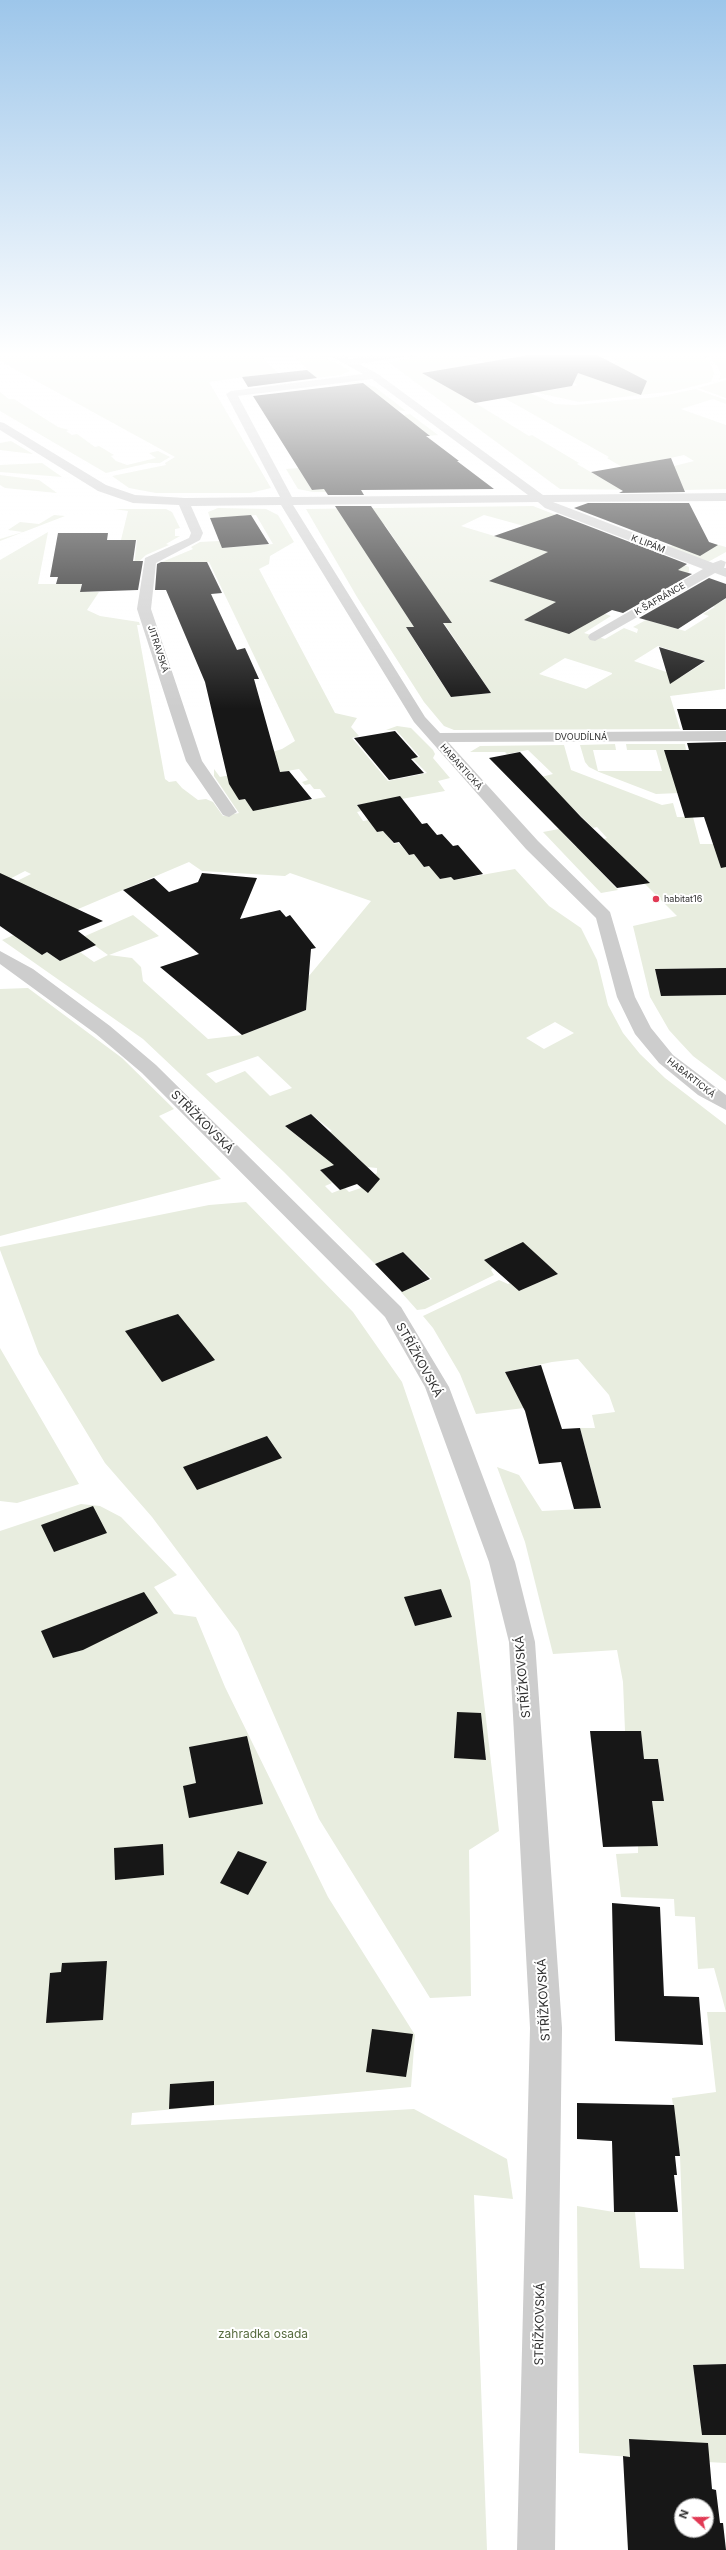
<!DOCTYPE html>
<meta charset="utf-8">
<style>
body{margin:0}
#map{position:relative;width:726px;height:2550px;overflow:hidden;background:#fff;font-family:Inter,sans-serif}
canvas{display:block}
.north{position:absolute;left:674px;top:2498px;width:40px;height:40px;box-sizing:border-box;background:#fff;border:1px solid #acacac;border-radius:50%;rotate:291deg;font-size:11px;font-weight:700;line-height:16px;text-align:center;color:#303030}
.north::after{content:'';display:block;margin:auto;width:14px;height:18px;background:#e13954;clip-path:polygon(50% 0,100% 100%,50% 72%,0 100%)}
</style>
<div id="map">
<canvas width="726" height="2550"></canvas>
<div class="north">N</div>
</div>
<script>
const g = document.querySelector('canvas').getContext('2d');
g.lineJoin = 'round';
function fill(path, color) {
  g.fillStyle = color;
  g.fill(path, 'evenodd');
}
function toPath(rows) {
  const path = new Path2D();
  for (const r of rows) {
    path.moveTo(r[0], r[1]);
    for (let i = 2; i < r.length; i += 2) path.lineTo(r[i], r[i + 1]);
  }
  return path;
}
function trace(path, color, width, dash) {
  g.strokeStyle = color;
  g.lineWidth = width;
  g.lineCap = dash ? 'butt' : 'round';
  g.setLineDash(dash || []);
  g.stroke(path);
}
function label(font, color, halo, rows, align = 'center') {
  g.font = font + ' Inter,sans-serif';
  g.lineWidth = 4;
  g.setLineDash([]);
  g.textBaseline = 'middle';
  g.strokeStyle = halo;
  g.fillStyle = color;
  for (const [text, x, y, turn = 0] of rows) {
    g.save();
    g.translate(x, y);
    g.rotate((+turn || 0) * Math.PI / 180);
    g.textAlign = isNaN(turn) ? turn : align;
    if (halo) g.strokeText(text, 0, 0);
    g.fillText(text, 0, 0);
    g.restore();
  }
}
fill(toPath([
 [0,352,257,352,281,376,269,377,266,374,209,382,271,488,250,493,156,493,129,488,112,476,166,465,165,463,175,457,0,361],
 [289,352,310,352,337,363,350,371,341,375,291,381,282,376,310,372],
 [442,352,458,352,528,392,555,404,575,405,657,397,695,389,726,400,726,404,713,399,681,409,726,425,726,489,684,490,678,476,648,490,560,489,388,362],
 [451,368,609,457,607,458,632,473,601,478,577,464,579,463,532,435,529,436,425,372],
 [684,455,694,461,674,466,661,460],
 [466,352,503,352,497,353,505,359,552,365,527,352,585,352,571,354,636,375,610,364,619,362,602,352,701,352,710,362,714,373,711,382,675,391,579,402,538,393],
 [556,373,578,385,553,390,531,378],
 [708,352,726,355,726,378,719,380,721,373],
 [726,380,726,398,698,388],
 [358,382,375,387,406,411,392,410,361,384,347,383],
 [0,392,9,399,14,399,58,427,69,430,66,431,72,435,77,434,95,447,99,446,114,455,111,456,116,461,127,465,156,458,149,453,158,451,170,457,160,463,149,463,106,473,0,411],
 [410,414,438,435,427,436,420,431,423,431,422,429,418,430,417,426,412,422,408,422,404,415],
 [11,441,33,454,0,450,0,443],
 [42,463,62,477,0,472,0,465],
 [299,468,312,490,338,487,339,492,313,492,298,489,286,469],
 [0,475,39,480,57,493,5,488,0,485],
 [533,506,689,567,689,572,635,603,636,606,602,595,583,606,611,616,584,633,605,639,624,628,637,633,638,629,633,627,646,620,685,631,709,616,703,614,715,607,712,606,726,599,725,689,670,696,680,729,454,730,444,726,424,702,357,597,306,509],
 [484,515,524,526,501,538,461,526],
 [385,525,451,623,444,623,491,693,451,697,420,650,407,628,414,627,350,528],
 [549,606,593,619,525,620],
 [658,646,705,661,705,662,681,677,634,661],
 [565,658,612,673,612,674,586,689,539,674],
 [218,508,266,509,278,515,294,542,270,556,269,564,259,569,335,713,357,718,351,727,359,736,352,738,388,781,427,773,412,758,420,757,396,730,386,730,397,726,411,728,433,750,435,754,433,758,450,778,438,781,445,791,396,800,394,798,357,805,361,811,357,812,363,821,369,820,377,832,384,831,394,844,399,843,409,855,414,854,424,867,430,866,440,879,451,877,454,880,515,869,549,906,581,928,597,960,608,1005,623,1033,640,1054,665,1078,726,1125,726,2364,693,2365,700,2421,726,2435,726,2463,670,2460,629,2439,630,2457,579,2453,577,2206,614,2212,635,2212,640,2268,684,2269,680,2156,672,2098,716,2092,707,2012,726,2012,714,1968,698,1969,695,1917,675,1916,674,1899,621,1897,616,1854,638,1853,638,1846,658,1846,652,1801,664,1801,658,1759,644,1759,640,1731,625,1731,623,1682,617,1650,553,1654,525,1542,497,1467,519,1475,542,1511,601,1508,580,1428,595,1428,592,1415,615,1412,609,1395,578,1359,552,1362,505,1372,524,1408,476,1414,460,1374,433,1328,423,1316,499,1280,508,1284,510,1283,519,1291,558,1274,523,1243,485,1260,493,1268,491,1270,494,1275,425,1309,417,1310,401,1292,432,1279,403,1252,375,1264,284,1172,143,1039,2,940,21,932,42,955,47,952,60,961,80,952,94,962,108,955,83,937,133,915,159,936,109,955,132,958,141,967,143,981,208,1039,242,1035,306,1010,308,990,299,988,371,901,290,873,285,876,202,871,189,862,57,918,56,899,35,889,17,899,13,883,31,874,25,871,0,884,0,560,48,532,38,584,81,584,80,592,99,592,87,610,100,616,139,622,140,625,137,625,165,779,169,782,176,781,182,788,198,800,206,799,213,802,223,816,239,813,214,776,214,769,220,777,235,774,239,799,237,800,245,799,254,810,326,797,320,789,314,789,310,784,305,785,302,782,308,780,299,769,269,774,269,753,282,749,295,741,209,562,162,562,193,549,191,547,200,542,219,541,223,548,273,544,256,515,210,518,208,512],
 [555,1022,574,1033,544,1049,526,1038],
 [258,1056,292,1088,270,1096,245,1071,216,1083,206,1074],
 [311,1114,332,1131,306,1143,285,1126],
 [357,1157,367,1167,377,1168,377,1173,358,1184,361,1188,349,1192,345,1188,332,1193,325,1186,332,1183,320,1170],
 [166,509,172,512,180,528,175,529,175,536,180,536,166,544,169,545,146,555,134,566,137,540,121,540,128,511,114,509],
 [54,515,65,516,0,541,0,539,23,532,8,530,20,522,39,524],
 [678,543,705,553,715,544,726,547,726,552,708,562,668,547],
 [615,744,616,750,593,750,598,771,662,771,656,750,627,750,626,744,685,744,686,750,726,791,656,794,599,772,589,767,585,762,580,745],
 [564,745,571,770,662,805,673,803,677,817,693,817,700,844,726,844,726,968,655,969,661,996,726,995,726,1081,693,1056,679,1041,669,1030,650,997,633,926,677,916,645,884,649,882,627,861,596,867,618,890,601,893,543,832,559,829,576,847,607,838,597,827,593,828,541,777,553,774,528,750,507,754,505,752,470,752,480,746],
 [28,988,122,1058,174,1109,159,1116,221,1179,0,1236,0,989],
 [246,1202,353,1312,402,1382,470,1581,499,1831,469,1850,471,1996,430,1998,319,1819,238,1632,152,1517,105,1463,39,1354,0,1250,0,1247,209,1205],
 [0,1348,79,1484,17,1503,0,1501],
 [81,1504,100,1506,121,1517,177,1575,154,1587,174,1614,196,1617,225,1687,328,1897,415,2035,411,2087,132,2113,131,2125,414,2109,507,2159,513,2199,474,2195,487,2550,0,2550,0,1531]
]), '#e8eddf');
fill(toPath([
 [529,352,591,352,647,381,641,395,578,373,572,386,475,403,422,373,529,355],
 [307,370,317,378,248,387,242,377],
 [363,383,430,436,426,436,459,461,457,461,494,489,361,490,364,495,328,495,324,489,312,490,253,396],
 [671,458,685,492,619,493,623,491,591,472],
 [588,503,689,503,709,542,718,545,700,556,574,508],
 [335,506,371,506,452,623,443,623,491,693,451,697,406,627,414,627],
 [557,514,687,564,678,570,692,574,623,613,612,610,569,634,524,620,556,602,489,581,548,552,494,536],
 [251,515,269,544,222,548,210,518],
 [58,533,108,533,107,540,136,540,133,561,143,561,138,590,80,592,82,584,56,584,58,577,50,577],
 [161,562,207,562,222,593,211,594,237,650,245,648,259,679,254,679,280,772,289,771,312,799,253,811,245,799,239,800,229,784,205,682,166,590,155,590,157,564],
 [709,578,726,584,726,598,678,629,639,618],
 [659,647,705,661,670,684],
 [677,709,726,709,726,730,683,730],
 [395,731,418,757,411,759,424,773,389,780,354,738],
 [726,742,726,867,721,868,704,817,685,818,664,750,689,750,687,743],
 [520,752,581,817,650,883,617,888,489,758],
 [400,796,422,824,427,823,437,835,442,834,453,846,458,845,483,874,454,880,451,877,440,879,429,866,424,867,414,854,409,855,399,842,394,843,383,831,377,832,357,805],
 [0,873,103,921,78,931,96,945,60,961,47,952,42,955,0,926],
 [202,873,257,878,240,919,280,910,286,917,290,915,316,948,311,949,306,1010,242,1035,160,967,199,954,123,890,154,878,169,892,198,882],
 [726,968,726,995,661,996,655,969],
 [311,1114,380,1179,368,1193,357,1184,340,1190,320,1170,334,1165,285,1126],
 [523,1242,558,1274,519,1291,484,1260],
 [403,1252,430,1279,402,1292,375,1264],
 [178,1314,215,1360,162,1382,125,1331],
 [541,1365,562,1429,580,1428,601,1508,574,1509,561,1462,539,1464,525,1411,505,1372],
 [267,1436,282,1458,197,1490,183,1467],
 [93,1506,107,1533,54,1552,41,1525],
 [441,1589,452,1617,415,1626,404,1597],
 [144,1592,158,1613,83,1650,53,1658,41,1631],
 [457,1712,481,1713,486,1760,454,1758],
 [590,1731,641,1731,644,1759,658,1759,664,1801,652,1801,658,1846,603,1847],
 [247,1736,263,1804,189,1818,183,1786,196,1783,189,1747],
 [163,1844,164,1875,115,1880,114,1848],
 [238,1851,267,1862,248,1895,220,1883],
 [612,1903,660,1907,664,1996,699,1997,703,2045,615,2041],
 [107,1961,103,2020,46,2023,50,1973,61,1972,62,1963],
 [372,2029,413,2034,406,2077,366,2072],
 [214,2081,214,2105,169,2109,170,2084],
 [577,2103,674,2105,680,2156,675,2156,677,2175,674,2175,678,2212,614,2212,612,2141,577,2139],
 [726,2364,726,2435,702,2435,693,2365],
 [629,2439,708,2443,712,2489,716,2490,720,2523,723,2523,726,2550,628,2550,623,2456,630,2457],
 [682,2506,706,2506,706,2530,682,2530]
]), '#171717');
fill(toPath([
 [324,352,337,352,350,359,395,352,419,352,414,355,359,364,378,374,543,495,726,493,726,501,553,502,713,563,721,560,726,562,724,568,726,568,726,577,715,573,595,641,590,640,588,637,590,634,703,569,545,508,538,502,293,505,425,717,440,733,726,731,726,741,448,742,538,841,610,912,635,997,651,1028,673,1055,726,1095,726,1110,698,1095,659,1063,635,1034,617,997,596,918,526,849,414,722,281,505,191,506,203,533,200,540,156,563,151,609,202,761,237,812,229,817,223,815,186,761,137,609,145,558,189,538,191,533,179,505,133,503,98,491,0,430,0,422,4,423,106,485,135,495,185,498,280,497,226,394,231,391,363,374,324,352],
 [372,379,528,495,292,497,238,396,372,379],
 [0,951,33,969,110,1026,156,1065,401,1307,449,1387,515,1562,535,1642,562,2028,555,2550,517,2550,530,2028,509,1642,489,1562,425,1387,385,1317,142,1073,96,1034,0,964,0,951]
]), '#cdcdcd');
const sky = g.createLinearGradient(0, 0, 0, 709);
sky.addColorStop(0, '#9dc6ea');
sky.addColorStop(0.5, '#fff');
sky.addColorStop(1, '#ffffff00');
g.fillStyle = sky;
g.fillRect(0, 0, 726, 709);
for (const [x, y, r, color] of [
 [656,899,4,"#e13954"]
]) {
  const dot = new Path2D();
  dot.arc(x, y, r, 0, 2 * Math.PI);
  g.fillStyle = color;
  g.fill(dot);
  trace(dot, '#fff', 1.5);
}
label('9px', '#303030', '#fff', [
 ["K LIPÁM",648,544,21],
 ["K ŠAFRÁNCE",660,599,-30],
 ["JITRAVSKÁ",158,649,72],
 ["DVOUDÍLNÁ",581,737],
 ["HABARTICKÁ",461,767,48],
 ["HABARTICKÁ",691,1078,38]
]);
label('9px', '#303030', '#fff', [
 ["habitat16",664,899]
], 'left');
label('12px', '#303030', '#fff', [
 ["STŘÍŽKOVSKÁ",202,1122,45],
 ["STŘÍŽKOVSKÁ",419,1360,61],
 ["STŘÍŽKOVSKÁ",523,1677,-95],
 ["STŘÍŽKOVSKÁ",544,2000,-93],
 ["STŘÍŽKOVSKÁ",540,2324,-89]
]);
label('12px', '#576b3f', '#fff', [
 ["zahradka osada",263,2334]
]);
</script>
